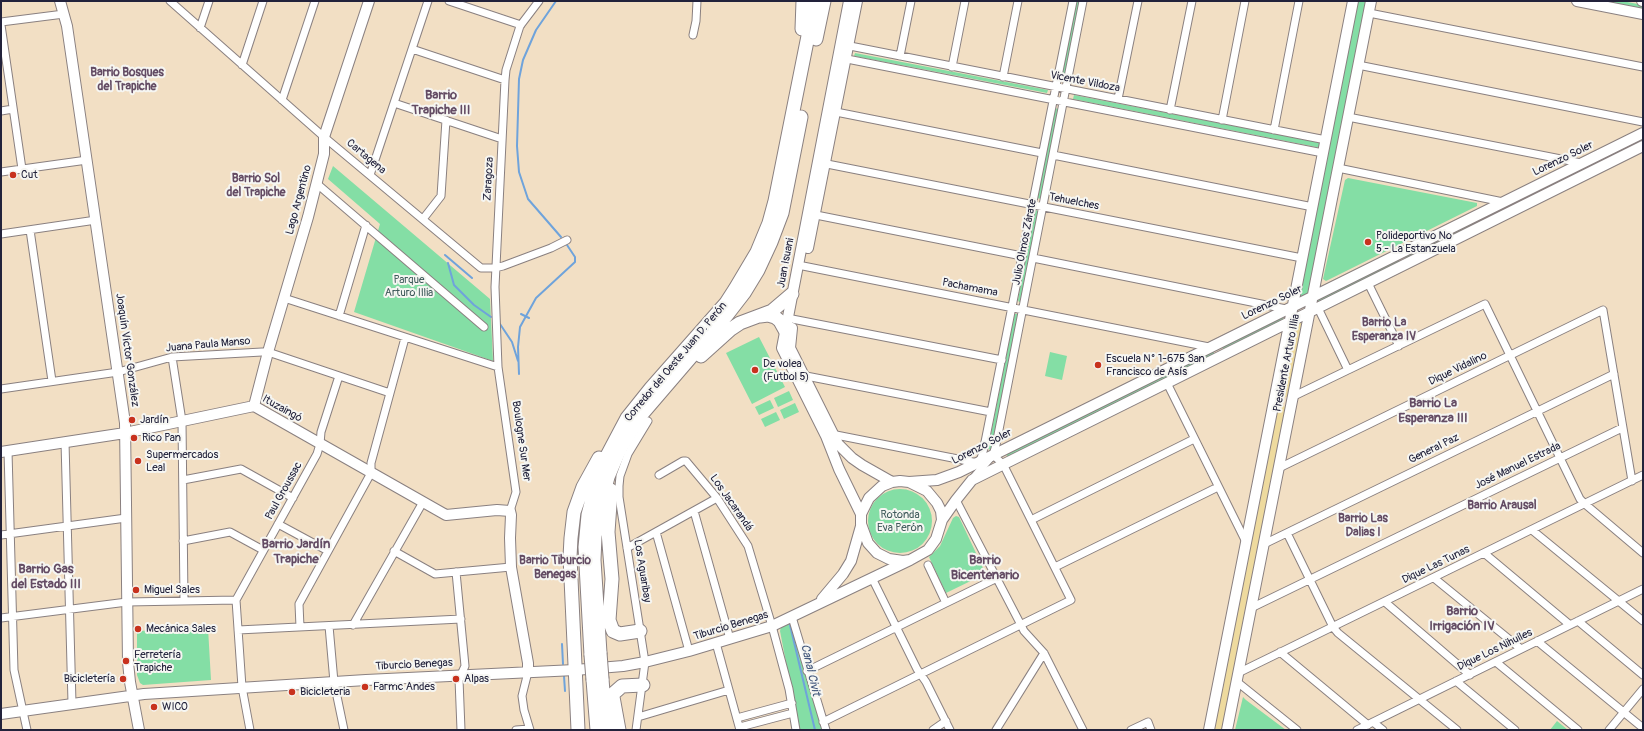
<!DOCTYPE html>
<meta charset="utf-8">
<style>
body{margin:0}
#map{position:relative;width:1644px;height:731px;overflow:hidden;background:#f2dfc4;font-family:Pangolin,sans-serif}
canvas{display:block}
.frame{position:absolute;inset:0;border:2px solid #22223b;pointer-events:none}
</style>
<div id="map">
<canvas width="1644" height="731"></canvas>
<div class="frame"></div>
</div>
<script>
const g = document.querySelector('canvas').getContext('2d');
g.lineJoin = 'round';
function fill(path, color) {
  g.fillStyle = color;
  g.fill(path, 'evenodd');
}
function toPath(rows) {
  const path = new Path2D();
  for (const r of rows) {
    if (r.length === 3) {
      path.moveTo(r[0] + r[2], r[1]);
      path.arc(r[0], r[1], r[2], 0, 2 * Math.PI);
      continue;
    }
    path.moveTo(r[0], r[1]);
    for (let i = 2; i < r.length; i += 2) path.lineTo(r[i], r[i + 1]);
  }
  return path;
}
function trace(path, color, width, dash) {
  g.strokeStyle = color;
  g.lineWidth = width;
  g.lineCap = dash ? 'butt' : 'round';
  g.setLineDash(dash || []);
  g.stroke(path);
}
function label(font, color, halo, rows, align = 'center') {
  g.font = font + ' Pangolin,sans-serif';
  g.lineWidth = 4;
  g.setLineDash([]);
  g.textBaseline = 'middle';
  g.strokeStyle = halo;
  g.fillStyle = color;
  for (const [text, x, y, turn = 0] of rows) {
    g.save();
    g.translate(x, y);
    g.rotate((+turn || 0) * Math.PI / 180);
    g.textAlign = isNaN(turn) ? turn : align;
    if (halo) g.strokeText(text, 0, 0);
    g.fillText(text, 0, 0);
    g.restore();
  }
}
fill(toPath([
 [1076,1,1080,1,1065,79,1061,78],
 [1357,1,1368,1,1309,294,1299,298],
 [1602,1,1622,1,1643,5,1643,9],
 [855,53,1048,90,1047,93,854,56],
 [1074,95,1322,143,1321,148,1073,99],
 [1057,108,1059,110,1041,199,1037,198,1055,110],
 [1643,137,1643,141,1406,259,1404,255],
 [333,166,490,299,493,361,354,312,380,224,328,179],
 [1348,178,1477,203,1477,206,1326,281,1323,279,1345,180],
 [1037,210,1038,212,1021,302,1019,302,1018,300,1034,212],
 [1398,259,1400,262,1319,302,1317,299],
 [1015,314,1017,314,1018,317,991,450,988,449,1014,317],
 [1282,316,1284,320,1223,349,1221,346],
 [759,337,785,387,752,404,726,353],
 [1213,351,1215,354,1008,457,1005,453],
 [1050,352,1067,356,1062,380,1045,376],
 [789,391,793,400,778,407,774,398],
 [770,400,774,408,759,415,755,407],
 [795,403,799,412,784,419,780,410],
 [776,412,780,420,765,427,761,419],
 [900,521,32],
 [956,516,959,517,984,570,983,575,946,593,929,557,940,546,953,518],
 [788,624,791,626,822,730,799,730,780,631,781,627],
 [208,628,211,680,143,685,140,683,137,675,137,631],
 [1243,697,1246,700,1286,730,1235,730],
 [1557,721,1568,730,1550,730]
]), '#84dea5');
fill(toPath([
 [1300,321,1303,324,1288,397,1284,397,1280,394,1293,325],
 [1280,405,1283,405,1286,408,1224,730,1212,730,1278,406]
]), '#eeda9e');
trace(toPath([
 [556,1,536,30,523,60,519,79,517,146,519,172,528,199,561,237],
 [445,255,472,278],
 [448,263,454,285,474,305,491,317],
 [521,314,529,318],
 [500,324,512,342,518,361],
 [519,374,518,347,520,327,536,298,575,262,575,257,567,245],
 [789,621,815,730],
 [562,644,563,664],
 [564,676,565,691]
]), '#6fa3db', 2);
const street = toPath([
 [170,1,324,137,481,268,495,268,503,266,551,248,567,240],
 [449,1,521,25],
 [1369,13,1643,67],
 [1,22,64,14],
 [1,25,22,169],
 [200,28,209,1],
 [693,35,696,21,697,1],
 [845,45,1326,140],
 [412,49,505,80],
 [900,56,911,1],
 [842,58,1323,153],
 [242,65,263,1],
 [1358,65,1643,122],
 [952,67,965,1],
 [1003,77,1018,1],
 [1118,99,1138,1],
 [282,100,315,1],
 [394,103,502,139],
 [1170,110,1192,1],
 [1,111,13,109],
 [831,111,1042,153],
 [1348,117,1581,163],
 [1222,120,1245,1],
 [1274,130,1299,1],
 [1053,155,1313,207],
 [822,163,1302,258],
 [1338,168,1503,202],
 [1,172,87,160],
 [370,175,428,1],
 [316,183,484,327],
 [811,214,1022,256],
 [423,219,441,196,446,120],
 [30,230,52,381],
 [1,234,96,220],
 [1033,258,1286,309],
 [798,265,1209,347],
 [1368,283,1399,346],
 [284,298,498,367],
 [1318,308,1348,370],
 [339,316,366,225],
 [787,318,1002,360],
 [172,357,182,421,184,601],
 [801,375,991,412],
 [1167,383,1246,542],
 [1,389,118,372,172,357,262,352,268,352,390,393],
 [1294,396,1485,304,1580,499,1585,504,1643,553],
 [831,434,978,463,981,458,983,452,1073,1],
 [65,442,72,703],
 [8,451,14,670,27,730],
 [1279,468,1603,310,1632,481],
 [659,475,683,461,686,461,717,498,748,546,772,626,789,689,796,730],
 [974,477,993,455,996,445,1083,1],
 [183,480,241,469,293,498],
 [956,500,1021,625,1024,631,1044,653,1083,730],
 [510,511,516,492,498,367,495,287,505,80,506,70,520,26,539,1],
 [694,511,730,639],
 [1031,520,1194,439],
 [278,524,328,551],
 [1532,530,1643,621],
 [656,532,689,651],
 [1287,533,1333,627,1338,633,1457,730],
 [1,535,126,518],
 [183,541,230,532,263,550],
 [1264,544,1614,374],
 [627,548,717,498],
 [394,551,435,574,511,567],
 [1484,553,1570,625],
 [928,565,946,603],
 [1055,567,1218,487],
 [456,572,465,666,459,679,461,730],
 [872,578,917,669,926,682,950,730],
 [1434,578,1521,649],
 [1385,602,1470,675],
 [1251,608,1622,428],
 [792,617,826,730],
 [1,618,127,602,236,600],
 [1578,621,1643,675],
 [353,625,423,502],
 [329,626,334,682,344,730],
 [300,627,299,604,371,473,371,463,405,338],
 [238,630,461,619],
 [1537,641,1643,728],
 [716,643,740,730],
 [1280,652,1368,725],
 [1496,662,1578,730],
 [807,671,997,578],
 [528,672,522,696,524,710,530,730],
 [1238,673,1643,475],
 [1236,681,1297,730],
 [1456,681,1515,730],
 [638,717,729,690],
 [737,718,792,703],
 [823,722,1071,600,1003,464,993,455],
 [1373,722,1383,730],
 [740,727,793,713],
 [250,730,242,687,236,600,317,454,320,444,321,432,339,376],
 [516,730,529,729],
 [636,730,645,662,619,497,619,486,620,476,628,454,648,421],
 [933,730,946,721],
 [996,730,1044,653],
 [1131,730,1148,722,1151,730],
 [1357,730,1643,589],
 [1609,730,1643,689]
]);
const secondary = toPath([
 [60,1,67,26,125,423,128,662,130,682,139,730],
 [849,1,782,348,826,436,839,469,861,514],
 [1577,1,1643,14],
 [1642,1,1643,1],
 [808,248,857,1],
 [792,328,790,348,838,444,852,458,862,465,892,482],
 [254,406,268,352,308,217,324,154,324,137,369,1],
 [1,452,125,433,254,406,446,515,497,510,510,511,511,515,510,538,511,567,528,663,528,672],
 [900,481,909,482,927,491,937,503,941,511,942,520,936,539,928,550,910,560,903,561,889,559,877,553,868,543,861,524,861,514,869,498,882,486,892,482,900,481],
 [909,482,937,480,959,472,1643,133],
 [942,520,956,500,972,480,1643,146],
 [822,599,843,574,851,561,861,526],
 [1,714,144,694,366,680,575,670,623,666,645,662,689,651,772,626,910,560],
 [1209,730,1353,1],
 [1227,730,1371,1]
]);
const highway = toPath([
 [802,29,803,1],
 [816,39,824,1],
 [760,316,768,315,775,317,780,321,785,330],
 [701,356,731,329,740,323,772,311,792,294],
 [611,490,608,532,612,579,609,620,613,631,620,634,640,631],
 [600,653,594,560,595,536,599,511,608,477,620,449,642,414,727,315,744,293,758,270,771,242,782,213,801,117],
 [591,655,585,547,588,515,600,469,627,418,651,388,726,303,735,289,757,252,769,223,775,201,815,1],
 [602,679,606,730],
 [593,680,597,730],
 [578,730,570,557,571,538,574,512,583,487,599,458],
 [619,730,613,697,614,693,622,686,643,685]
]);
trace(street, '#8a8080', 9);
trace(secondary, '#8a8080', 12);
trace(highway, '#8a8080', 15);
trace(street, '#fff', 7);
trace(secondary, '#fff', 10);
trace(highway, '#fff', 13);
const highwayBridge = toPath([
 [600,653,602,679],
 [591,655,593,680]
]);
trace(highwayBridge, '#8a8080', 15, []);
trace(highwayBridge, '#fff', 13);
for (const [x, y, r, color] of [
 [13,175,4,"#c8321e"],
 [1368,242,4,"#c8321e"],
 [1098,365,4,"#c8321e"],
 [755,370,4,"#c8321e"],
 [132,420,4,"#c8321e"],
 [134,438,4,"#c8321e"],
 [138,461,4,"#c8321e"],
 [136,590,4,"#c8321e"],
 [138,629,4,"#c8321e"],
 [126,661,4,"#c8321e"],
 [123,679,4,"#c8321e"],
 [456,679,4,"#c8321e"],
 [365,687,4,"#c8321e"],
 [292,692,4,"#c8321e"],
 [154,707,4,"#c8321e"]
]) {
  const dot = new Path2D();
  dot.arc(x, y, r, 0, 2 * Math.PI);
  g.fillStyle = color;
  g.fill(dot);
  trace(dot, '#f6f6f2', 1.5);
}
label('11px', '#22223b', '#f6f6f2', [
 ["Vicente Vildoza",1085,82,11],
 ["Cartagena",366,157,40],
 ["Lorenzo Soler",1563,159,-26],
 ["Zaragoza",489,179,-87],
 ["Lago Argentino",299,200,-75],
 ["Tehuelches",1074,202,11],
 ["Julio Olmos Zárate",1025,242,-79],
 ["Juan Isuani",786,263,-79],
 ["Pachamama",970,288,11],
 ["Lorenzo Soler",1272,303,-26],
 ["Juana Paula Manso",208,345,-5],
 ["Joaquín Víctor González",127,350,82],
 ["Corredor del Oeste Juan D. Perón",676,362,-50],
 ["Presidente Arturo Illia",1287,363,-79],
 ["Dique Vidalino",1458,369,-26],
 ["Ituzaingó",282,409,29],
 ["Boulogne Sur Mer",521,441,82],
 ["Lorenzo Soler",982,447,-27],
 ["General Paz",1434,449,-26],
 ["José Manuel Estrada",1518,466,-26],
 ["Paul Groussac",284,491,-61],
 ["Los Jacarandá",731,503,55],
 ["Dique Las Tunas",1436,565,-26],
 ["Los Aguaribay",642,571,81],
 ["Tiburcio Benegas",731,626,-17],
 ["Dique Los Nihuiles",1495,650,-26],
 ["Tiburcio Benegas",414,665,-3]
]);
label('11px', '#22223b', '#f6f6f2', [
 ["Cut",21,175],
 ["Polideportivo Nº",1376,236],
 ["5 - La Estanzuela",1376,249],
 ["Escuela N° 1-675 San",1106,359],
 ["Francisco de Asís",1106,372],
 ["De volea",763,364],
 ["(Futbol 5)",763,377],
 ["Jardín",140,420],
 ["Rico Pan",142,438],
 ["Supermercados",146,455],
 ["Leal",146,468],
 ["Miguel Sales",144,590],
 ["Mecánica Sales",146,629],
 ["Ferretería",134,655],
 ["Trapiche",134,668],
 ["Bicicletería",115,679,"right"],
 ["Alpas",464,679],
 ["Farmc Andes",373,687],
 ["Bicicleteria",300,692],
 ["WICO",162,707]
], 'left');
label('11px', '#3f5a5b', '#f6f6f2', [
 ["Parque",409,280],
 ["Arturo Illia",409,293],
 ["Rotonda",900,515],
 ["Eva Perón",900,528]
]);
label('bold 12px', '#634b63', '#f6f6f2', [
 ["Barrio Bosques",127,73],
 ["del Trapiche",127,87],
 ["Barrio Sol",256,179],
 ["del Trapiche",256,193],
 ["Barrio La",1384,323],
 ["Esperanza IV",1384,337],
 ["Barrio Arausal",1502,506],
 ["Barrio Las",1363,519],
 ["Dalias I",1363,533],
 ["Barrio Tiburcio",555,561],
 ["Benegas",555,575]
]);
label('italic 12px', '#41567b', '#f6f6f2', [
 ["Canal Civit",810,670,77]
]);
label('bold 13px', '#634b63', '#f6f6f2', [
 ["Barrio",441,96],
 ["Trapiche III",441,111],
 ["Barrio La",1433,404],
 ["Esperanza III",1433,419],
 ["Barrio Jardín",296,545],
 ["Trapiche",296,560],
 ["Barrio",985,561],
 ["Bicentenario",985,576],
 ["Barrio Gas",46,570],
 ["del Estado III",46,585],
 ["Barrio",1462,612],
 ["Irrigación IV",1462,627]
]);
</script>
